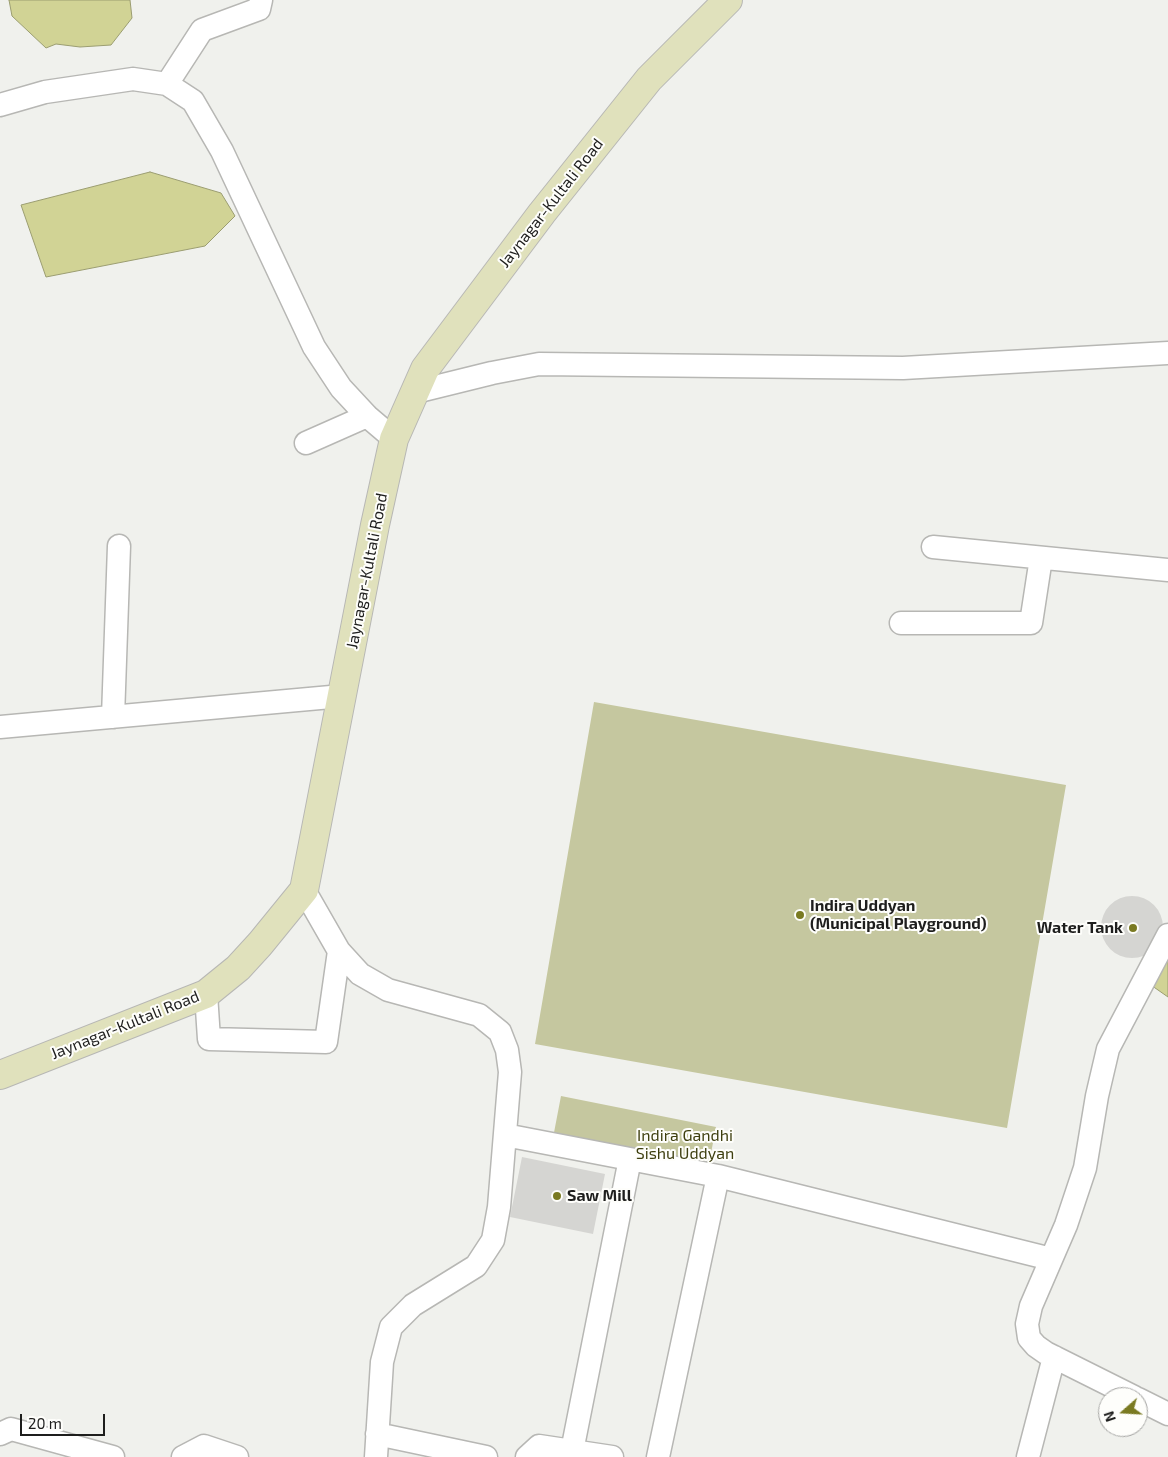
<!DOCTYPE html>
<style>
body{margin:0}
#map{position:relative;width:1168px;height:1457px;overflow:hidden;background:#f0f1ed;font-family:"Exo 2",sans-serif}
canvas{display:block}
.north{position:absolute;left:1098px;top:1387px;width:50px;height:50px;box-sizing:border-box;background:#fefefb;border:1px solid #a4a4a2;border-radius:50%;rotate:251deg;font-size:14px;font-weight:700;line-height:20px;text-align:center;color:#1e1e1d}
.north::after{content:'';display:block;margin:auto;width:18px;height:22px;background:#7a7a22;clip-path:polygon(50% 0,100% 100%,50% 72%,0 100%)}
.scale{position:absolute;left:20px;top:1414px;width:85px;height:22px;box-sizing:border-box;border:2px solid #1e1e1d;border-top:0;padding-left:6px;font-size:15px;line-height:18px;white-space:nowrap;color:#1e1e1d;-webkit-text-stroke:4px #fefefb;paint-order:stroke}
</style>
<div id="map">
<canvas width="1168" height="1457"></canvas>
<div class="north">N</div>
<div class="scale">20 m</div>
</div>
<script>
const g = document.querySelector('canvas').getContext('2d');
g.lineJoin = 'round';
function fill(path, color) {
  g.fillStyle = color;
  g.fill(path, 'evenodd');
}
function toPath(rows) {
  const path = new Path2D();
  for (const r of rows) {
    if (r.length === 3) {
      path.moveTo(r[0] + r[2], r[1]);
      path.arc(r[0], r[1], r[2], 0, 2 * Math.PI);
      continue;
    }
    path.moveTo(r[0], r[1]);
    for (let i = 2; i < r.length; i += 2) path.lineTo(r[i], r[i + 1]);
  }
  return path;
}
function trace(path, color, width, dash) {
  g.strokeStyle = color;
  g.lineWidth = width;
  g.lineCap = dash ? 'butt' : 'round';
  g.setLineDash(dash || []);
  g.stroke(path);
}
function label(font, color, halo, rows, align = 'center') {
  g.font = font + ' "Exo 2",sans-serif';
  g.lineWidth = 4;
  g.setLineDash([]);
  g.textBaseline = 'middle';
  g.strokeStyle = halo;
  g.fillStyle = color;
  for (const [text, x, y, turn = 0] of rows) {
    g.save();
    g.translate(x, y);
    g.rotate((+turn || 0) * Math.PI / 180);
    g.textAlign = isNaN(turn) ? turn : align;
    if (halo) g.strokeText(text, 0, 0);
    g.fillText(text, 0, 0);
    g.restore();
  }
}
fill(toPath([
 [594,702,1066,785,1007,1128,535,1044],
 [561,1096,716,1127,707,1174,552,1143]
]), '#c5c79f');
const water = toPath([
 [9,0,130,0,132,18,111,45,80,47,56,44,46,48,12,16,9,0],
 [150,172,221,193,235,216,205,246,46,277,21,205,150,172],
 [1168,940,1168,997,1148,983,1168,940]
]);
fill(water, '#d1d395');
trace(water, '#9b9d71', 1);
fill(toPath([
 [1132,927,31],
 [522,1157,605,1174,593,1234,510,1217]
]), '#d5d5d2');
const street = toPath([
 [167,84,202,30,259,9,261,0],
 [0,105,45,92,133,79,167,84,193,101,222,151,314,347,341,388,367,416,394,439],
 [415,392,492,373,539,364,903,368,1168,353],
 [306,443,367,416],
 [933,547,1168,570],
 [901,623,1031,623,1041,558],
 [113,717,119,546],
 [0,727,342,696],
 [304,890,339,951,360,974,388,990,479,1015,500,1032,507,1050,510,1072,499,1207,493,1240,476,1266,413,1305,391,1327,382,1362,376,1457],
 [206,994,209,1039,326,1042,339,951],
 [505,1135,718,1176,1051,1259],
 [1134,1397,1046,1353,1036,1346,1029,1338,1027,1324,1031,1306,1066,1225,1085,1168,1097,1096,1108,1049,1168,935],
 [1138,1399,1168,1414],
 [0,1434,11,1429,113,1457],
 [377,1434,486,1457],
 [572,1451,630,1159],
 [183,1457,204,1446,237,1457],
 [527,1457,539,1446,612,1457],
 [658,1457,718,1176],
 [1028,1457,1054,1357]
]);
const secondary = toPath([
 [0,1075,206,994,238,968,260,944,304,890,375,525,394,439,425,369,542,213,649,79,728,0]
]);
trace(street, '#b7b7b4', 25);
trace(secondary, '#b7b7b4', 30);
trace(street, '#fff', 22);
trace(secondary, '#e0e1bc', 28);
for (const [x, y, r, color] of [
 [800,915,5,"#7a7a22"],
 [1133,928,5,"#7a7a22"],
 [557,1196,5,"#7a7a22"]
]) {
  const dot = new Path2D();
  dot.arc(x, y, r, 0, 2 * Math.PI);
  g.fillStyle = color;
  g.fill(dot);
  trace(dot, '#fefefb', 2);
}
label('16px', '#1e1e1d', '#fefefb', [
 ["Jaynagar-Kultali Road",551,203,-52],
 ["Jaynagar-Kultali Road",367,571,-79],
 ["Jaynagar-Kultali Road",125,1025,-22]
]);
label('bold 16px', '#1e1e1d', '#fefefb', [
 ["Indira Uddyan",810,906],
 ["(Municipal Playground)",810,924],
 ["Water Tank",1123,928,"right"],
 ["Saw Mill",567,1196]
], 'left');
label('16px', '#3e3f0f', '#fefefb', [
 ["Indira Gandhi",685,1136],
 ["Sishu Uddyan",685,1154]
]);
</script>
